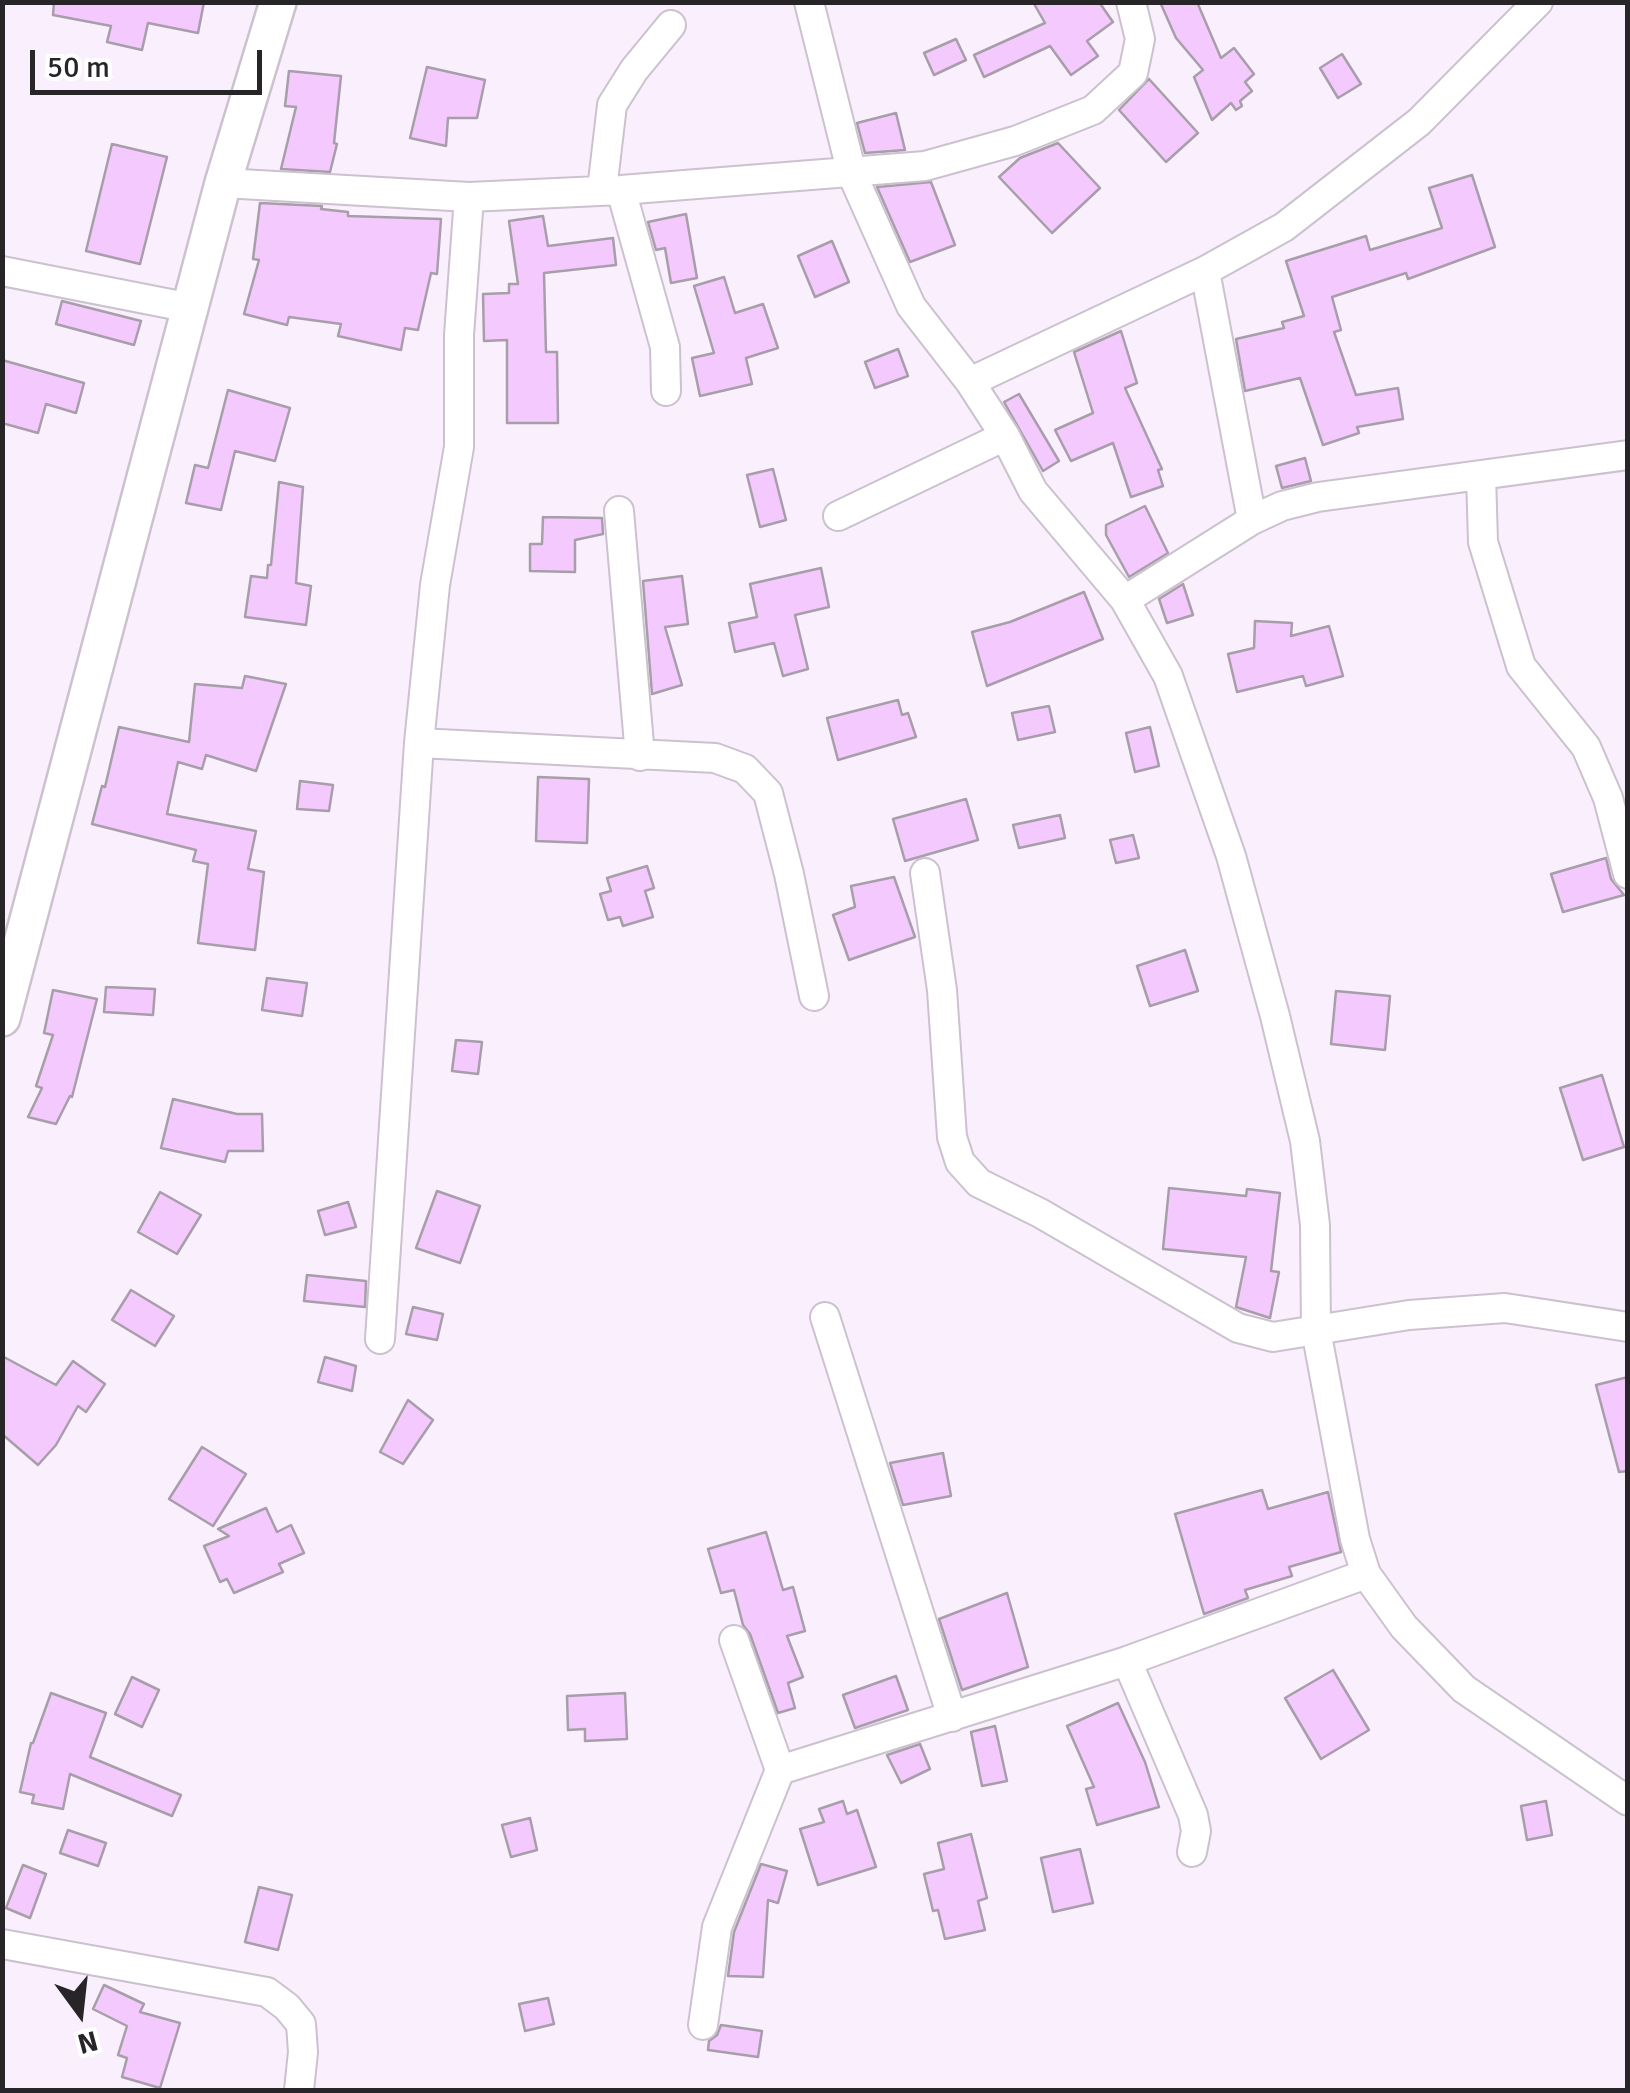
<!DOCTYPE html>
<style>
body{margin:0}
#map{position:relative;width:1630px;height:2093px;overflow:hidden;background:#faf0fd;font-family:Signika,sans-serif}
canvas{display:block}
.frame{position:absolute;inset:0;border:5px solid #282529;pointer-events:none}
.north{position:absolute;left:30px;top:1963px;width:100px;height:100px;-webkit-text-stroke:8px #fff;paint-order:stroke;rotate:165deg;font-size:28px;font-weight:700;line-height:40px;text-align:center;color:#282529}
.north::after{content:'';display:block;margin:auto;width:35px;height:45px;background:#282529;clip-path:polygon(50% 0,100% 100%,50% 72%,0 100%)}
.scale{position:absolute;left:30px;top:50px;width:232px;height:45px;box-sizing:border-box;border:5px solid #282529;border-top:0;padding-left:12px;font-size:30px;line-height:35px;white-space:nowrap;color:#282529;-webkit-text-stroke:8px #fff;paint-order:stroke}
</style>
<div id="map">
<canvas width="1630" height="2093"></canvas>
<div class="frame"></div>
<div class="north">N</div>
<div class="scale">50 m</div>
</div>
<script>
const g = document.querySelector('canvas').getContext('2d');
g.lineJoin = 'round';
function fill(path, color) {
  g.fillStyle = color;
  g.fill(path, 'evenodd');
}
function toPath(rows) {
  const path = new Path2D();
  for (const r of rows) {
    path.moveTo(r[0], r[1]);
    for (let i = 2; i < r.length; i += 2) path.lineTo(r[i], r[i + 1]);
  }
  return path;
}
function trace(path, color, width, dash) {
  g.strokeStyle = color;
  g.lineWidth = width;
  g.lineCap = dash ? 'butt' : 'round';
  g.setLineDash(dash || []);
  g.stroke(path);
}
const building = toPath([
 [54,2,204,2,198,33,148,23,142,50,107,42,111,26,53,15,54,2],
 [1033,2,1099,2,1113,22,1087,41,1098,56,1071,75,1050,46,984,77,974,55,1045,23,1033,2],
 [1160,2,1197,2,1221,58,1234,48,1254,74,1245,82,1252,91,1240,101,1242,106,1236,110,1231,103,1212,120,1194,77,1203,70,1176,38,1160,2],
 [956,39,966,60,934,75,924,53,956,39],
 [1342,54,1361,84,1338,98,1320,68,1342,54],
 [427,67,485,80,477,118,448,118,446,146,410,138,427,67],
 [289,71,341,76,334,143,337,144,330,172,281,169,296,107,285,106,289,71],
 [1149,79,1198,133,1166,162,1119,110,1149,79],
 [896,113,905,150,865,153,857,123,896,113],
 [1058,143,1100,188,1052,233,999,177,1020,158,1058,143],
 [112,144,167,157,140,264,86,251,112,144],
 [1472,175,1495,247,1408,279,1406,273,1332,297,1341,330,1334,332,1356,395,1398,388,1403,419,1357,427,1359,433,1323,445,1300,378,1245,391,1236,339,1284,328,1282,322,1304,316,1286,261,1366,236,1370,250,1442,228,1429,188,1472,175],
 [931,182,955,245,910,262,877,187,931,182],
 [260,203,322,206,321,209,348,212,348,216,441,219,437,274,431,273,418,330,405,328,401,350,338,336,341,324,289,317,287,325,244,314,259,260,253,259,260,203],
 [686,214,697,278,671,283,665,248,656,250,648,222,686,214],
 [543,216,548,246,613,238,616,265,544,273,546,352,557,352,558,423,507,423,507,340,484,341,483,294,509,293,509,284,518,284,509,221,543,216],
 [832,241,849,282,815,297,798,256,832,241],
 [724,277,735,313,763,304,778,348,746,358,752,384,700,396,692,358,714,353,694,286,724,277],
 [62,301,141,321,134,345,56,324,62,301],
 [1121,331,1137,383,1125,388,1162,469,1158,470,1163,486,1131,497,1113,443,1071,461,1055,430,1093,413,1074,352,1121,331],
 [898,349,908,376,875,388,865,362,898,349],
 [2,360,84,383,76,413,46,404,38,433,2,423,2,360],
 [228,390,290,408,275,461,235,451,221,510,186,503,195,465,208,468,228,390],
 [1019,394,1059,461,1043,471,1004,402,1019,394],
 [1305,458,1311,481,1282,488,1276,466,1305,458],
 [773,469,786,520,760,527,747,475,773,469],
 [279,482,303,487,296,583,311,586,306,625,245,617,251,576,267,578,268,565,271,565,279,482],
 [1145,506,1168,553,1129,577,1106,535,1106,525,1145,506],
 [543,517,602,518,603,534,575,540,575,572,530,571,530,544,542,544,543,517],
 [821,568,829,607,795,615,808,669,783,676,774,643,735,652,729,623,757,617,750,584,821,568],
 [682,576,688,624,665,627,682,685,652,694,643,581,682,576],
 [1183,584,1193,615,1167,623,1159,599,1183,584],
 [1084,592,1103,639,987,686,972,632,1010,622,1084,592],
 [1255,621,1292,623,1291,636,1329,626,1343,676,1306,686,1303,676,1237,692,1228,654,1254,648,1255,621],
 [245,676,286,684,256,771,206,755,202,769,178,762,167,814,256,831,248,869,264,872,255,950,198,943,208,864,193,861,196,850,92,824,102,786,105,787,119,727,189,742,195,684,242,688,245,676],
 [898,700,902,715,908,713,916,737,838,760,827,718,898,700],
 [1049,706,1055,732,1018,740,1012,713,1049,706],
 [1150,727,1159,766,1135,772,1126,733,1150,727],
 [538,777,589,779,587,843,536,841,538,777],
 [300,781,333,785,329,811,297,809,300,781],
 [966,799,978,840,905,861,893,819,966,799],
 [1060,815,1065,838,1019,848,1013,825,1060,815],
 [1133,835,1139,858,1116,863,1110,840,1133,835],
 [1606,858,1611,879,1624,895,1563,912,1551,874,1606,858],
 [647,866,654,888,645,891,653,917,623,926,620,917,608,920,600,894,611,891,607,878,647,866],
 [894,877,915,937,849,960,833,915,855,907,851,886,894,877],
 [1185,950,1198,991,1150,1006,1137,966,1185,950],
 [267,978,307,983,302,1016,262,1010,267,978],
 [106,987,155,989,153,1015,104,1012,106,987],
 [53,990,97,999,72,1097,70,1096,56,1124,28,1117,42,1088,36,1086,53,1035,44,1033,53,990],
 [1336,991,1390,996,1385,1050,1331,1044,1336,991],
 [456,1040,482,1042,478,1074,452,1071,456,1040],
 [1602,1075,1624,1147,1583,1160,1560,1088,1602,1075],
 [173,1099,237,1114,262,1114,263,1151,228,1151,225,1162,161,1148,173,1099],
 [1169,1188,1246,1196,1247,1189,1280,1193,1271,1271,1279,1272,1270,1318,1236,1307,1246,1257,1163,1249,1169,1188],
 [437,1191,480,1206,460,1263,416,1248,437,1191],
 [160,1192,201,1215,177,1254,138,1232,160,1192],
 [348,1202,356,1227,325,1235,318,1211,348,1202],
 [307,1275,366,1281,365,1307,304,1301,307,1275],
 [131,1290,174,1316,155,1346,112,1320,131,1290],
 [413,1307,443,1314,437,1340,406,1334,413,1307],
 [2,1356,56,1385,73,1361,105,1384,86,1412,78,1406,56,1445,38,1465,2,1434,2,1356],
 [325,1357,356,1366,352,1391,318,1382,325,1357],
 [1628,1377,1628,1471,1619,1472,1596,1385,1628,1377],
 [408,1400,433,1420,403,1464,380,1452,408,1400],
 [202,1447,246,1474,213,1526,169,1499,202,1447],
 [943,1453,951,1496,903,1505,890,1463,943,1453],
 [1262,1490,1268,1509,1328,1492,1341,1552,1289,1567,1292,1576,1245,1590,1248,1598,1204,1614,1175,1514,1262,1490],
 [266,1508,277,1532,291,1525,304,1553,279,1564,283,1572,234,1593,227,1579,220,1582,204,1546,229,1536,218,1529,266,1508],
 [766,1532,783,1590,793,1587,805,1631,787,1636,803,1677,788,1683,795,1708,778,1713,750,1634,743,1625,734,1590,721,1593,708,1549,766,1532],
 [1007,1593,1028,1667,962,1690,939,1619,1007,1593],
 [1333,1670,1369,1730,1321,1759,1285,1698,1333,1670],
 [896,1676,908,1710,855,1728,843,1695,896,1676],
 [132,1677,159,1690,142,1727,115,1714,132,1677],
 [51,1693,106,1713,90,1757,181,1795,172,1816,70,1774,63,1809,32,1803,34,1795,20,1792,31,1743,33,1743,51,1693],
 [625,1693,627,1739,585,1741,585,1729,568,1730,567,1696,625,1693],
 [1118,1703,1145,1762,1159,1807,1097,1825,1086,1789,1094,1787,1067,1726,1118,1703],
 [995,1726,1007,1781,982,1786,971,1732,995,1726],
 [920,1744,930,1769,901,1783,887,1755,920,1744],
 [843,1801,847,1814,857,1810,876,1867,818,1885,800,1829,824,1822,819,1809,843,1801],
 [1546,1801,1552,1835,1527,1840,1521,1806,1546,1801],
 [530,1818,537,1850,511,1857,502,1825,530,1818],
 [68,1830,106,1843,98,1866,60,1853,68,1830],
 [971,1834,987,1898,978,1901,985,1930,945,1939,938,1910,933,1911,924,1874,944,1869,938,1843,971,1834],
 [1080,1849,1093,1903,1053,1912,1041,1858,1080,1849],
 [761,1864,787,1871,778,1903,768,1900,763,1977,728,1976,734,1932,761,1864],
 [23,1865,46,1874,30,1918,6,1908,23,1865],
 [259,1887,292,1895,278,1950,245,1942,259,1887],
 [104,1985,144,2004,140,2012,180,2023,160,2088,122,2077,127,2058,118,2055,127,2026,93,2009,104,1985],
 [548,1998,554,2024,525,2031,519,2004,548,1998],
 [721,2025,762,2031,758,2057,708,2050,709,2041,717,2035,721,2025]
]);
fill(building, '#f3c9fe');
trace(building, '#a89eaa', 2.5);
const minor = toPath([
 [809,2,852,174,911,306,970,382,1005,436,1033,491,1125,600,1168,676,1231,856,1275,1016,1305,1141,1315,1225,1316,1330,1355,1539,1366,1574,1404,1627,1464,1689,1628,1801],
 [223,183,469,197,621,190,925,166,1015,141,1093,110,1133,73,1140,39,1131,2],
 [602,190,612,105,634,70,671,25],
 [621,190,665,347,666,391],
 [2,271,191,308],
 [1205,271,1252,520],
 [970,382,1205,271,1284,227,1419,122,1538,2],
 [1481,475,1483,542,1521,666,1586,747,1608,798,1628,874],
 [619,511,640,756],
 [838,516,1005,436],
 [1125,600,1252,520,1282,506,1318,497,1628,455],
 [419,743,715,758,745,769,768,793,789,874,814,996],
 [925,873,942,990,952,1137,960,1162,979,1183,1040,1213,1238,1328,1273,1337,1409,1315,1505,1308,1628,1327],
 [825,1317,952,1717],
 [380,1339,419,743,435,585,459,447,459,335,469,197],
 [734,1640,780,1770,1127,1661,1366,1574],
 [1127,1661,1193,1815,1196,1831,1192,1852],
 [2,1944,267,1992,287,2007,301,2024,303,2052,299,2090],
 [703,2025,717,1927,780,1770]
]);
const tertiary = toPath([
 [2,1018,223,183,278,2]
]);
trace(minor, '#ccc1ce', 32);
trace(tertiary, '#ccc1ce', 40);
trace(minor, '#fff', 28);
trace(tertiary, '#fff', 35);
</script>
